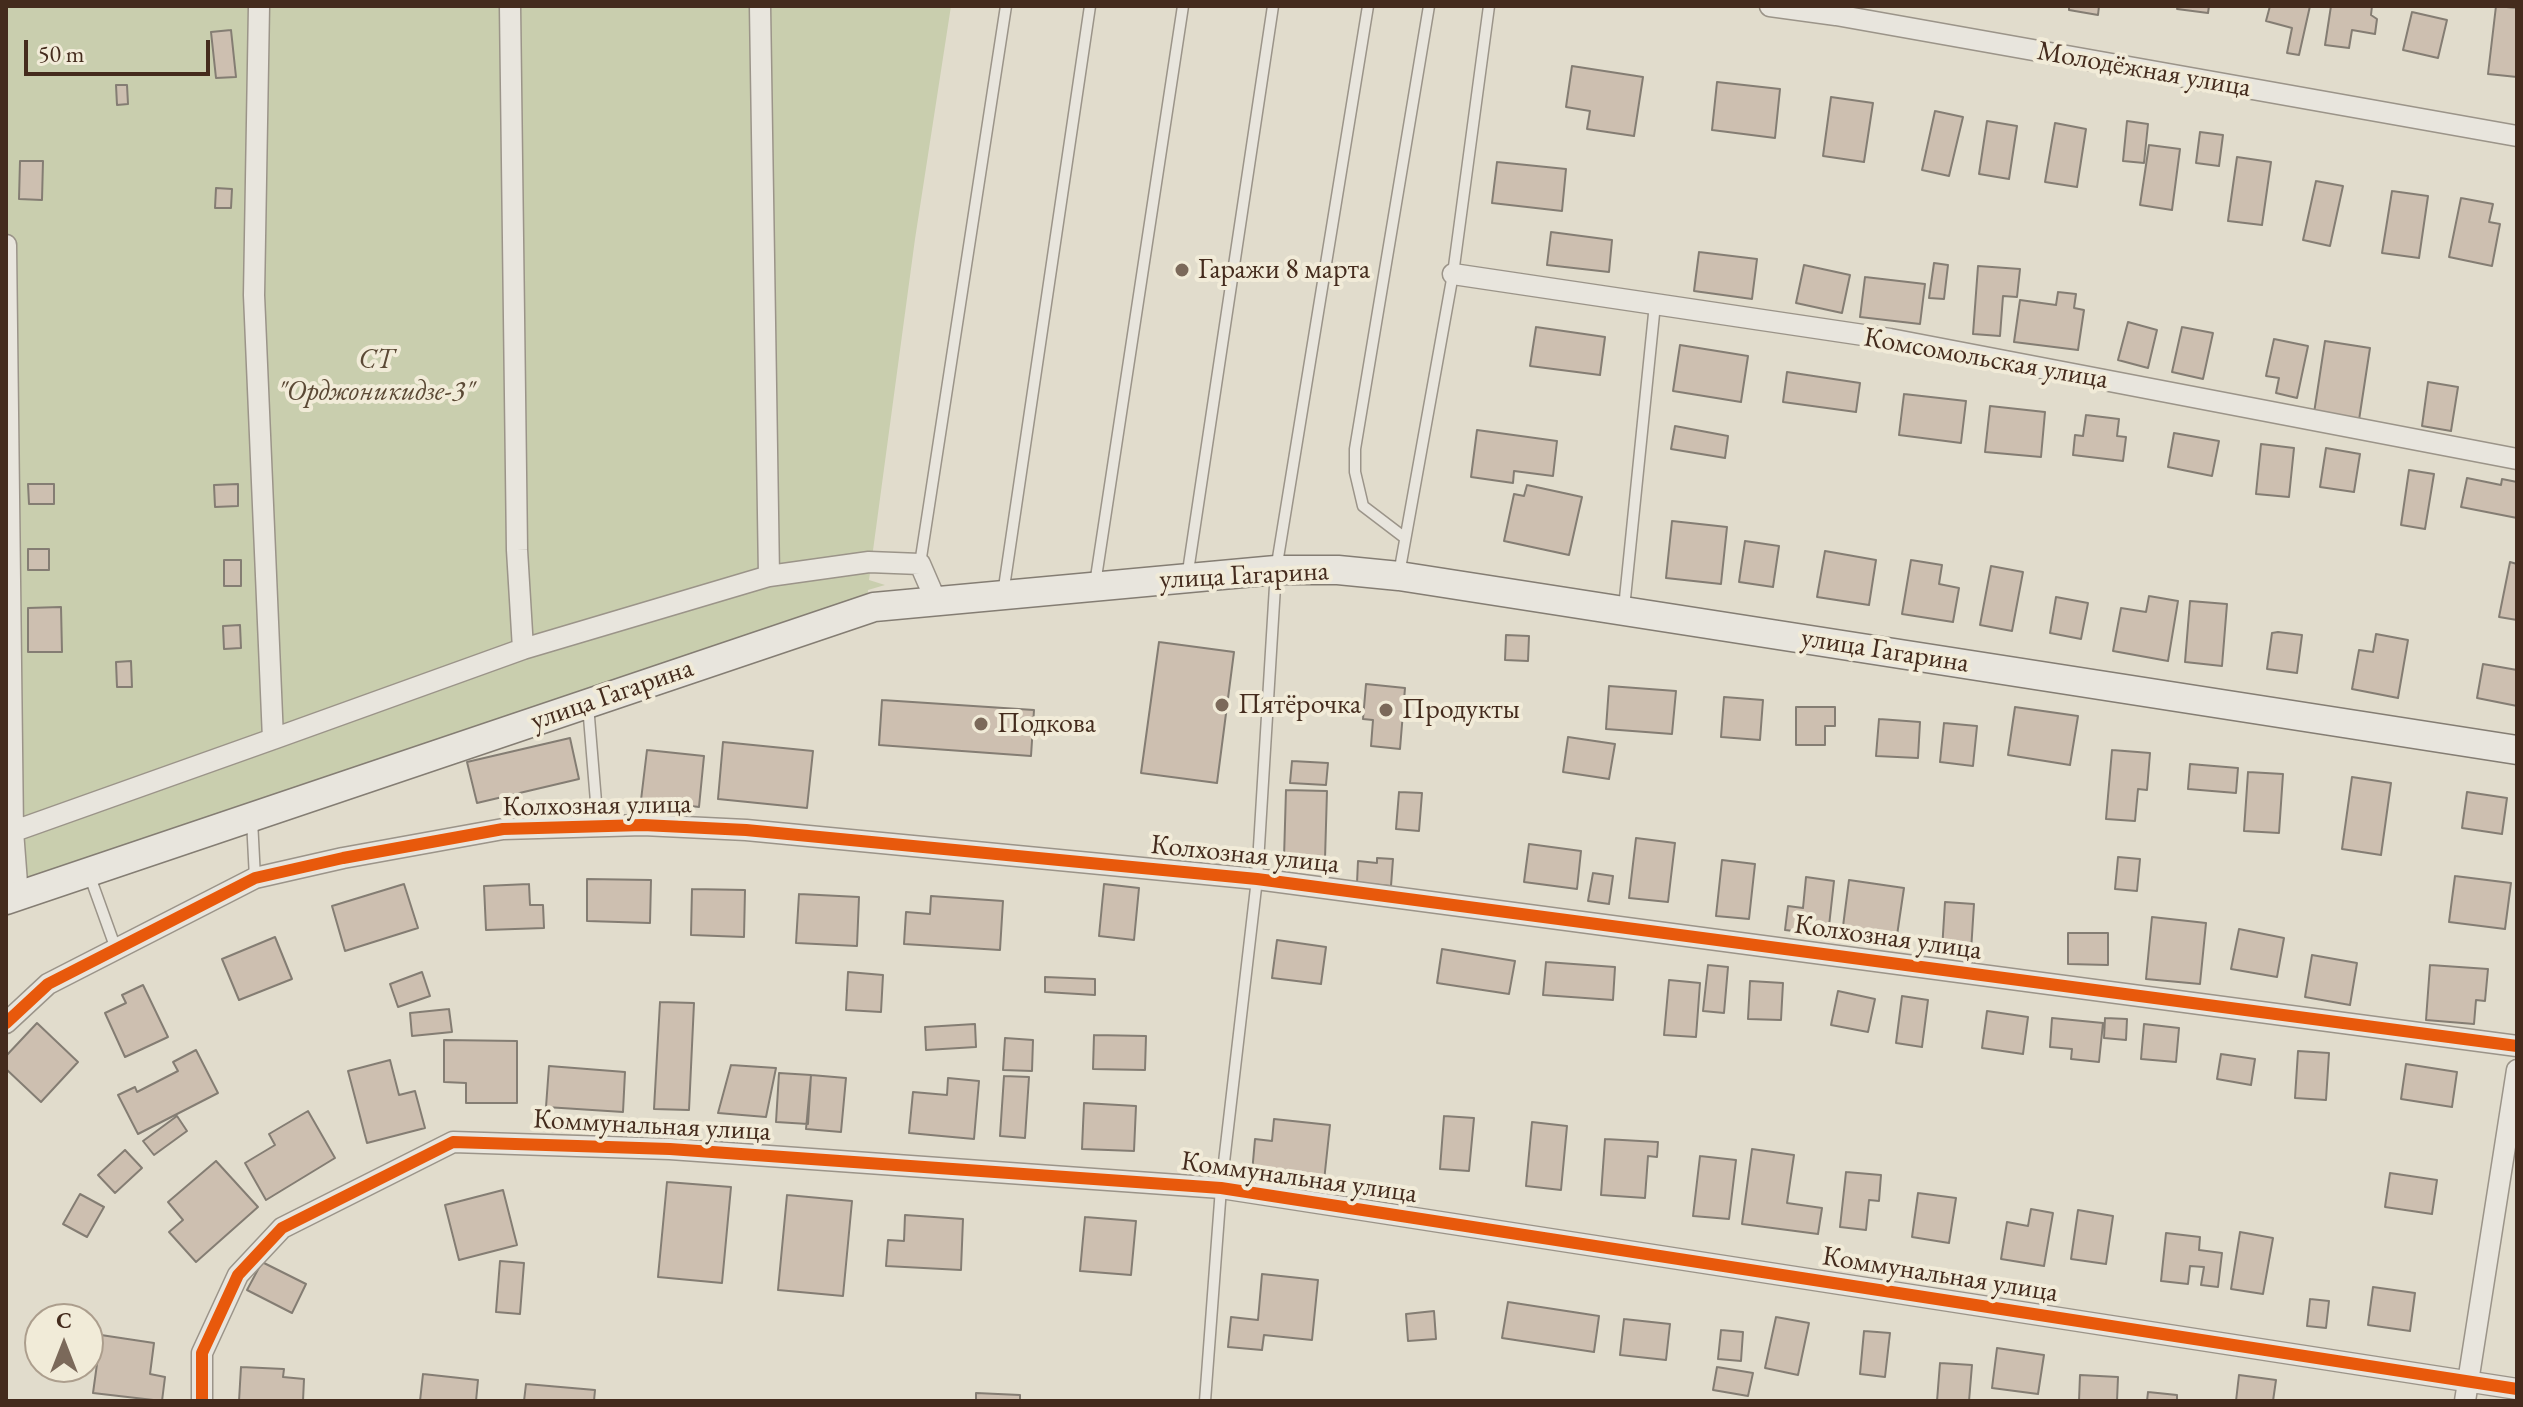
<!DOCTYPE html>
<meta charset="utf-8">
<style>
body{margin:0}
#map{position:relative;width:2523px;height:1407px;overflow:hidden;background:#e1dccc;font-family:"EB Garamond",serif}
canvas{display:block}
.frame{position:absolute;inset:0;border:8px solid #442b1d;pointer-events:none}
.north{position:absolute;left:24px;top:1303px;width:80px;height:80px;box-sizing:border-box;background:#f1ebd8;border:2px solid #ac9e8d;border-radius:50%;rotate:0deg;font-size:22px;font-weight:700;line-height:32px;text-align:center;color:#442b1d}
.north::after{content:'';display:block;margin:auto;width:28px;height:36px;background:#7b695a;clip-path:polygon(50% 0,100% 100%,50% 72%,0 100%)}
.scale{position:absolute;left:24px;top:40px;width:186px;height:36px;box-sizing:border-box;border:4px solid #442b1d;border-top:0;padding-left:10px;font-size:24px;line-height:28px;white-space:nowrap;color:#442b1d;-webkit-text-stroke:6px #f1ebd8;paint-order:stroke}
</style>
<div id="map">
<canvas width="2523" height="1407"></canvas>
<div class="frame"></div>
<div class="north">С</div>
<div class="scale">50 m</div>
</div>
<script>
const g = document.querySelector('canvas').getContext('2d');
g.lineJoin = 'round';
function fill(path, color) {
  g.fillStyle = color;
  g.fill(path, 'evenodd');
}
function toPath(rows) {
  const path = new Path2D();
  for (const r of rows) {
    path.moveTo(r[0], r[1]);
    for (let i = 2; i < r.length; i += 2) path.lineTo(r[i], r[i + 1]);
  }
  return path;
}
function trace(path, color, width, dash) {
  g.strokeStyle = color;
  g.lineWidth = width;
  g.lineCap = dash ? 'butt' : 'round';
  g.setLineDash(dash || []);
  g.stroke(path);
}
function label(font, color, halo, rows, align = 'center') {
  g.font = font + ' "EB Garamond",serif';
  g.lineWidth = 8;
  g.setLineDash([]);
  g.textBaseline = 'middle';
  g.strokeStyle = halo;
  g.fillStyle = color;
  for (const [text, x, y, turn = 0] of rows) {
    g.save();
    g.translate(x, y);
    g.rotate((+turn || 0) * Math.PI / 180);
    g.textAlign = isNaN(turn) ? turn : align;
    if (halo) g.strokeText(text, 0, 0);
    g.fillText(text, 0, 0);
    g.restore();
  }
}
fill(toPath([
 [6,6,951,6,915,239,869,580,885,585,868,590,867,601,6,892]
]), '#c9ceae');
const building = toPath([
 [2069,6,2099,6,2098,15,2069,10,2069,6],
 [2178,6,2209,6,2208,13,2177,9,2178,6],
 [2270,6,2310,6,2299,55,2287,53,2292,28,2266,21,2270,6],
 [2331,6,2372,6,2371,15,2377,19,2375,34,2352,30,2349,48,2325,45,2331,6],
 [2496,6,2517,8,2517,77,2488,74,2496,6],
 [2412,12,2447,20,2438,58,2403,50,2412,12],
 [231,30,236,77,216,78,211,32,231,30],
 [1572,66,1643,77,1634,136,1587,129,1590,111,1566,107,1572,66],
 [1717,82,1780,89,1775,138,1712,130,1717,82],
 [116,85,127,85,128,104,117,105,116,85],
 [1831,97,1873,103,1864,162,1823,156,1831,97],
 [1935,111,1963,117,1949,176,1922,170,1935,111],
 [1987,121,2017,126,2009,179,1979,174,1987,121],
 [2127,121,2148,124,2144,163,2123,161,2127,121],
 [2055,123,2086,129,2077,187,2045,182,2055,123],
 [2200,132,2223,135,2219,166,2196,163,2200,132],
 [2149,145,2180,149,2172,210,2140,205,2149,145],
 [2237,157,2271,162,2262,225,2228,221,2237,157],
 [20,161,43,161,42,200,19,199,20,161],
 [1497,162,1566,169,1562,211,1492,203,1497,162],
 [2316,181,2343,186,2330,246,2303,240,2316,181],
 [216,188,232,189,231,208,215,208,216,188],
 [2392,191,2428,196,2419,258,2382,253,2392,191],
 [2461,198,2493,204,2489,222,2500,224,2492,266,2449,257,2461,198],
 [1551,232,1612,240,1609,272,1547,265,1551,232],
 [1699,252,1757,259,1752,299,1694,291,1699,252],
 [1934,263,1948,265,1944,299,1929,298,1934,263],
 [1804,265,1850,275,1842,313,1796,303,1804,265],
 [1978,266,2020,269,2017,297,2003,296,2000,336,1973,334,1978,266],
 [1865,277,1925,284,1920,324,1860,317,1865,277],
 [2058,292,2076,294,2074,308,2084,310,2078,350,2014,342,2020,300,2056,305,2058,292],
 [2128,322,2157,330,2148,368,2118,360,2128,322],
 [1536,327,1605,337,1600,375,1530,366,1536,327],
 [2182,327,2213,333,2203,379,2172,372,2182,327],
 [2274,339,2308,346,2297,398,2276,393,2279,378,2266,376,2274,339],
 [2325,341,2370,348,2359,420,2314,413,2325,341],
 [1680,345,1748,356,1741,402,1673,391,1680,345],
 [1787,372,1860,383,1856,412,1783,402,1787,372],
 [2428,382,2458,387,2451,431,2422,426,2428,382],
 [1904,394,1966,401,1961,443,1899,435,1904,394],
 [1990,406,2045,412,2041,457,1985,452,1990,406],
 [2086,415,2119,419,2117,436,2126,437,2123,461,2073,455,2075,435,2083,436,2086,415],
 [1675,426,1728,436,1725,458,1671,449,1675,426],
 [1477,430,1557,441,1553,476,1514,471,1513,483,1471,477,1477,430],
 [2174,433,2219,441,2212,476,2168,467,2174,433],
 [2261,444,2294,448,2289,497,2256,494,2261,444],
 [2326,448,2360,454,2354,492,2320,487,2326,448],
 [2409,470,2434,474,2425,529,2401,525,2409,470],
 [2467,478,2501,485,2502,479,2517,482,2517,518,2461,507,2467,478],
 [28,484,54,484,54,504,29,504,28,484],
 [238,484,238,506,215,507,214,485,238,484],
 [1527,485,1582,497,1569,555,1504,541,1514,494,1524,496,1527,485],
 [1672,521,1727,527,1721,584,1666,578,1672,521],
 [1745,541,1779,546,1773,587,1739,582,1745,541],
 [28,549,49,549,49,570,28,570,28,549],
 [1825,551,1876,560,1869,605,1817,597,1825,551],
 [224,560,241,560,241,586,224,586,224,560],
 [1911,560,1942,565,1939,584,1959,588,1953,622,1902,614,1911,560],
 [2510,562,2517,564,2517,620,2499,617,2510,562],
 [1991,566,2023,572,2012,631,1980,625,1991,566],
 [2149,596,2178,601,2168,661,2113,651,2121,608,2146,612,2149,596],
 [2056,597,2088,603,2081,639,2050,633,2056,597],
 [2190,601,2227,604,2222,666,2185,662,2190,601],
 [61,607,62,652,28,652,28,608,61,607],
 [240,625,241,648,224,649,223,626,240,625],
 [2278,632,2302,635,2297,673,2267,669,2272,633,2278,632],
 [2376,634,2408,640,2398,698,2352,689,2359,650,2373,652,2376,634],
 [1506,635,1529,636,1528,661,1505,660,1506,635],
 [1159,642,1234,652,1217,783,1141,773,1159,642],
 [131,661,132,687,117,687,116,662,131,661],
 [2483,664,2517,670,2517,706,2477,698,2483,664],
 [1366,684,1405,688,1400,749,1371,746,1373,720,1363,719,1366,684],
 [1609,686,1676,691,1672,734,1606,729,1609,686],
 [1724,697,1763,700,1760,740,1721,737,1724,697],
 [882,700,1034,710,1031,756,879,745,882,700],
 [1796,707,1835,707,1835,726,1825,726,1825,745,1796,745,1796,707],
 [2015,707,2078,716,2070,765,2008,755,2015,707],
 [1879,719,1920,722,1918,758,1876,756,1879,719],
 [1944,723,1977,726,1973,766,1940,762,1944,723],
 [1568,737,1615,744,1609,779,1563,772,1568,737],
 [570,738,579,779,477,803,467,762,570,738],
 [723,742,813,751,807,808,718,799,723,742],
 [647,750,704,756,699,807,641,800,647,750],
 [2112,750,2150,753,2147,790,2138,789,2135,821,2106,819,2112,750],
 [1292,761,1328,763,1326,785,1290,783,1292,761],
 [2190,764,2238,768,2236,793,2188,789,2190,764],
 [2248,772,2283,774,2279,833,2244,831,2248,772],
 [2352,777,2391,783,2381,855,2342,849,2352,777],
 [1286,790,1327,791,1325,859,1284,858,1286,790],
 [1399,792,1422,793,1419,831,1396,829,1399,792],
 [2467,792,2507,798,2502,834,2462,828,2467,792],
 [1636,838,1675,843,1668,902,1629,898,1636,838],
 [1529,844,1581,851,1577,889,1524,882,1529,844],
 [2118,857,2140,859,2137,891,2115,889,2118,857],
 [1377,858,1393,859,1391,886,1357,883,1358,861,1377,863,1377,858],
 [1722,860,1755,864,1749,919,1716,916,1722,860],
 [1593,873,1613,876,1609,904,1588,901,1593,873],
 [2455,876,2511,883,2505,929,2449,922,2455,876],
 [1806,877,1834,881,1828,935,1785,930,1788,906,1803,908,1806,877],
 [587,879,651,880,650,923,587,921,587,879],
 [1849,880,1904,888,1896,942,1842,934,1849,880],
 [404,884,418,928,345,951,332,906,404,884],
 [529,884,530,905,543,905,544,928,486,930,484,886,529,884],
 [1104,884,1139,888,1134,940,1099,936,1104,884],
 [692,889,745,890,744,937,691,935,692,889],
 [799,894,859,897,857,946,796,943,799,894],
 [931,896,1003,901,1000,950,904,944,906,912,930,914,931,896],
 [1945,902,1974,904,1971,951,1942,950,1945,902],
 [2152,917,2206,923,2200,984,2146,979,2152,917],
 [2239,929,2284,938,2277,977,2231,969,2239,929],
 [2068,933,2108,933,2108,965,2068,964,2068,933],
 [275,937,292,979,239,1000,222,959,275,937],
 [1277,940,1326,947,1321,984,1272,978,1277,940],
 [1442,949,1515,961,1509,994,1437,983,1442,949],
 [2312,955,2357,963,2350,1005,2305,997,2312,955],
 [1546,962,1615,967,1613,1000,1543,995,1546,962],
 [1708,965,1728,967,1724,1013,1703,1011,1708,965],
 [2430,965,2488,969,2485,1001,2476,1000,2474,1024,2426,1020,2430,965],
 [422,972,430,996,398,1007,390,984,422,972],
 [848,972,883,975,881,1012,846,1010,848,972],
 [1045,977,1095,979,1095,995,1045,992,1045,977],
 [1669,980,1700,983,1696,1037,1664,1035,1669,980],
 [1750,981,1783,983,1781,1020,1748,1019,1750,981],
 [143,985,168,1037,125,1057,105,1013,126,1003,122,995,143,985],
 [1838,991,1875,999,1868,1032,1831,1025,1838,991],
 [1902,996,1928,1000,1922,1047,1896,1043,1902,996],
 [660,1002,694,1003,689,1110,654,1109,660,1002],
 [449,1009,452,1032,412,1036,410,1013,449,1009],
 [1987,1011,2028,1017,2023,1054,1982,1048,1987,1011],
 [2052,1018,2103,1023,2099,1062,2071,1059,2072,1049,2050,1047,2052,1018],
 [2105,1018,2127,1019,2126,1040,2104,1038,2105,1018],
 [37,1023,78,1062,41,1102,6,1069,6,1056,37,1023],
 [975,1024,976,1047,926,1050,925,1027,975,1024],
 [2144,1024,2179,1028,2176,1062,2141,1059,2144,1024],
 [1094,1035,1146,1036,1145,1070,1093,1069,1094,1035],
 [1005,1038,1033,1040,1032,1071,1003,1070,1005,1038],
 [444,1040,517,1041,517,1103,466,1103,466,1083,444,1082,444,1040],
 [196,1050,218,1093,138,1134,118,1095,135,1087,137,1092,178,1071,173,1062,196,1050],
 [2298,1051,2329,1053,2326,1100,2295,1098,2298,1051],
 [2221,1054,2255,1059,2251,1085,2217,1079,2221,1054],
 [390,1060,399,1095,415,1091,425,1128,367,1143,348,1071,390,1060],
 [2406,1064,2457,1072,2452,1107,2401,1099,2406,1064],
 [731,1065,776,1068,766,1117,718,1113,731,1065],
 [549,1066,625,1072,623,1112,546,1107,549,1066],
 [779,1073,811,1075,808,1124,776,1122,779,1073],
 [811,1075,846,1078,841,1132,806,1129,811,1075],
 [1004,1076,1029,1077,1025,1138,1000,1136,1004,1076],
 [948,1078,979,1081,974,1139,909,1133,913,1092,947,1095,948,1078],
 [1084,1103,1136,1106,1134,1151,1082,1149,1084,1103],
 [308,1111,335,1158,266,1200,245,1163,275,1145,269,1134,308,1111],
 [177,1116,187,1131,154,1155,143,1141,177,1116],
 [1444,1116,1474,1118,1469,1171,1440,1169,1444,1116],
 [1274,1119,1330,1125,1324,1181,1252,1173,1255,1139,1272,1141,1274,1119],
 [1532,1122,1567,1126,1561,1190,1526,1186,1532,1122],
 [1605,1139,1658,1142,1657,1157,1648,1156,1645,1198,1601,1195,1605,1139],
 [1752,1149,1794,1155,1787,1203,1822,1208,1818,1234,1742,1224,1752,1149],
 [125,1150,142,1168,115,1193,98,1175,125,1150],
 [1700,1156,1736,1160,1729,1219,1693,1216,1700,1156],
 [216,1161,258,1207,196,1262,169,1232,183,1220,168,1202,216,1161],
 [1846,1172,1881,1175,1879,1201,1869,1200,1866,1230,1840,1227,1846,1172],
 [2390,1173,2437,1180,2432,1214,2385,1207,2390,1173],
 [667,1182,731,1187,722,1283,658,1277,667,1182],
 [503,1190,517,1245,459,1260,445,1205,503,1190],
 [1918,1193,1956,1198,1949,1243,1912,1237,1918,1193],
 [80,1194,104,1207,87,1237,63,1224,80,1194],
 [787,1195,852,1201,843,1296,778,1290,787,1195],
 [2031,1209,2053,1213,2044,1266,2001,1259,2007,1222,2028,1226,2031,1209],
 [2078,1210,2113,1216,2106,1264,2071,1259,2078,1210],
 [905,1215,963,1219,961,1270,886,1266,888,1240,904,1241,905,1215],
 [1085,1217,1136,1221,1131,1275,1080,1271,1085,1217],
 [2240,1232,2273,1238,2263,1294,2231,1289,2240,1232],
 [2166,1233,2200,1237,2199,1250,2222,1253,2218,1287,2201,1285,2204,1267,2190,1266,2188,1284,2161,1281,2166,1233],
 [500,1261,524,1263,520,1314,496,1312,500,1261],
 [262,1262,306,1284,292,1313,247,1290,262,1262],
 [1262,1274,1318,1280,1312,1340,1264,1335,1262,1350,1228,1347,1231,1317,1258,1320,1262,1274],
 [2373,1287,2415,1293,2410,1331,2368,1325,2373,1287],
 [2310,1299,2329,1301,2326,1328,2307,1326,2310,1299],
 [1508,1302,1599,1316,1594,1352,1502,1338,1508,1302],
 [1434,1311,1436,1339,1408,1341,1406,1314,1434,1311],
 [1776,1317,1809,1323,1798,1375,1765,1368,1776,1317],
 [1624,1319,1670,1324,1666,1360,1620,1355,1624,1319],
 [1721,1330,1743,1332,1741,1361,1718,1359,1721,1330],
 [1864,1331,1890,1333,1885,1377,1860,1374,1864,1331],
 [101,1335,154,1343,150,1374,165,1377,162,1401,93,1393,101,1335],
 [1997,1348,2044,1355,2038,1394,1992,1388,1997,1348],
 [1940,1363,1972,1365,1969,1401,1937,1401,1940,1363],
 [241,1367,284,1369,283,1377,304,1379,303,1401,239,1401,241,1367],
 [1717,1367,1753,1373,1748,1396,1713,1390,1717,1367],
 [423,1374,478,1380,476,1401,420,1401,423,1374],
 [2080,1375,2118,1377,2117,1401,2079,1401,2080,1375],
 [2239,1375,2276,1380,2273,1401,2236,1401,2239,1375],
 [526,1384,595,1390,594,1401,524,1401,526,1384],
 [2148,1392,2177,1395,2177,1401,2147,1401,2148,1392],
 [976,1393,1020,1395,1020,1401,976,1401,976,1393]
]);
fill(building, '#cdbfb0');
trace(building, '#847d73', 2);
const lane = toPath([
 [1405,538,1363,506,1355,472,1355,449,1429,6],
 [920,564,1006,6],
 [1399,574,1453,274,1489,6],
 [1187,578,1273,6],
 [1095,584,1183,6],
 [1003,594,1090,6],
 [1624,608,1655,304],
 [588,705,598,826],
 [252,820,255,878],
 [89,874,116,949],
 [1205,1401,1221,1188,1257,879,1276,570,1368,6]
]);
const street = toPath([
 [1770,6,1836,15,2517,136],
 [6,245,13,831,18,896],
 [1453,274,1890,339,2517,459],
 [769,576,869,562,920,564,936,601],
 [523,649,769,576,760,6],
 [273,739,523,649,517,550,510,6],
 [6,834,273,739,254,295,259,6],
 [6,1023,48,984,255,878,343,858,503,829,643,825,746,830,1257,879,2517,1046],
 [202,1401,202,1353,238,1275,282,1228,453,1142,670,1149,1221,1188,2517,1389],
 [2465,1401,2517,1070]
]);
const secondary = toPath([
 [6,900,874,607,1276,570,1338,570,1399,576,2517,750]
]);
trace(lane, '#9b9489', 13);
trace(street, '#9b9489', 23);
trace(secondary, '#847d73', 31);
trace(lane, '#e8e5dd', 10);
trace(street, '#e8e5dd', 20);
trace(secondary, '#e8e5dd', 28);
trace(toPath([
 [6,1023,48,984,255,878,343,858,503,829,643,825,746,830,1257,879,2517,1046],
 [202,1401,202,1353,238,1275,282,1228,453,1142,670,1149,1221,1188,2517,1389]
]), '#e8590c', 12);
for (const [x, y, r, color] of [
 [1182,270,8,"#7b695a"],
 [1222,705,8,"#7b695a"],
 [1386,710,8,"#7b695a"],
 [981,724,8,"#7b695a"]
]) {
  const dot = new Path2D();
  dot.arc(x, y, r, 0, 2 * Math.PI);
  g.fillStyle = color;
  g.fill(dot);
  trace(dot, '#f1ebd8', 3);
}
label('28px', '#442b1d', '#f1ebd8', [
 ["Молодёжная улица",2144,70,10],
 ["Комсомольская улица",1986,359,10],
 ["улица Гагарина",1244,576,-3],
 ["улица Гагарина",1885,651,9],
 ["улица Гагарина",612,695,-19],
 ["Колхозная улица",597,806,-1],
 ["Колхозная улица",1245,855,6],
 ["Колхозная улица",1888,938,8],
 ["Коммунальная улица",652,1126,3],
 ["Коммунальная улица",1299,1178,8],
 ["Коммунальная улица",1940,1275,9]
]);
label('28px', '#442b1d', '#f1ebd8', [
 ["Гаражи 8 марта",1198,270],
 ["Пятёрочка",1238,705],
 ["Продукты",1402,710],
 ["Подкова",997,724]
], 'left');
label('italic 28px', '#5b4935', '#f1ebd8', [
 ["СТ",376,360],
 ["\"Орджоникидзе-3\"",376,392]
]);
</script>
